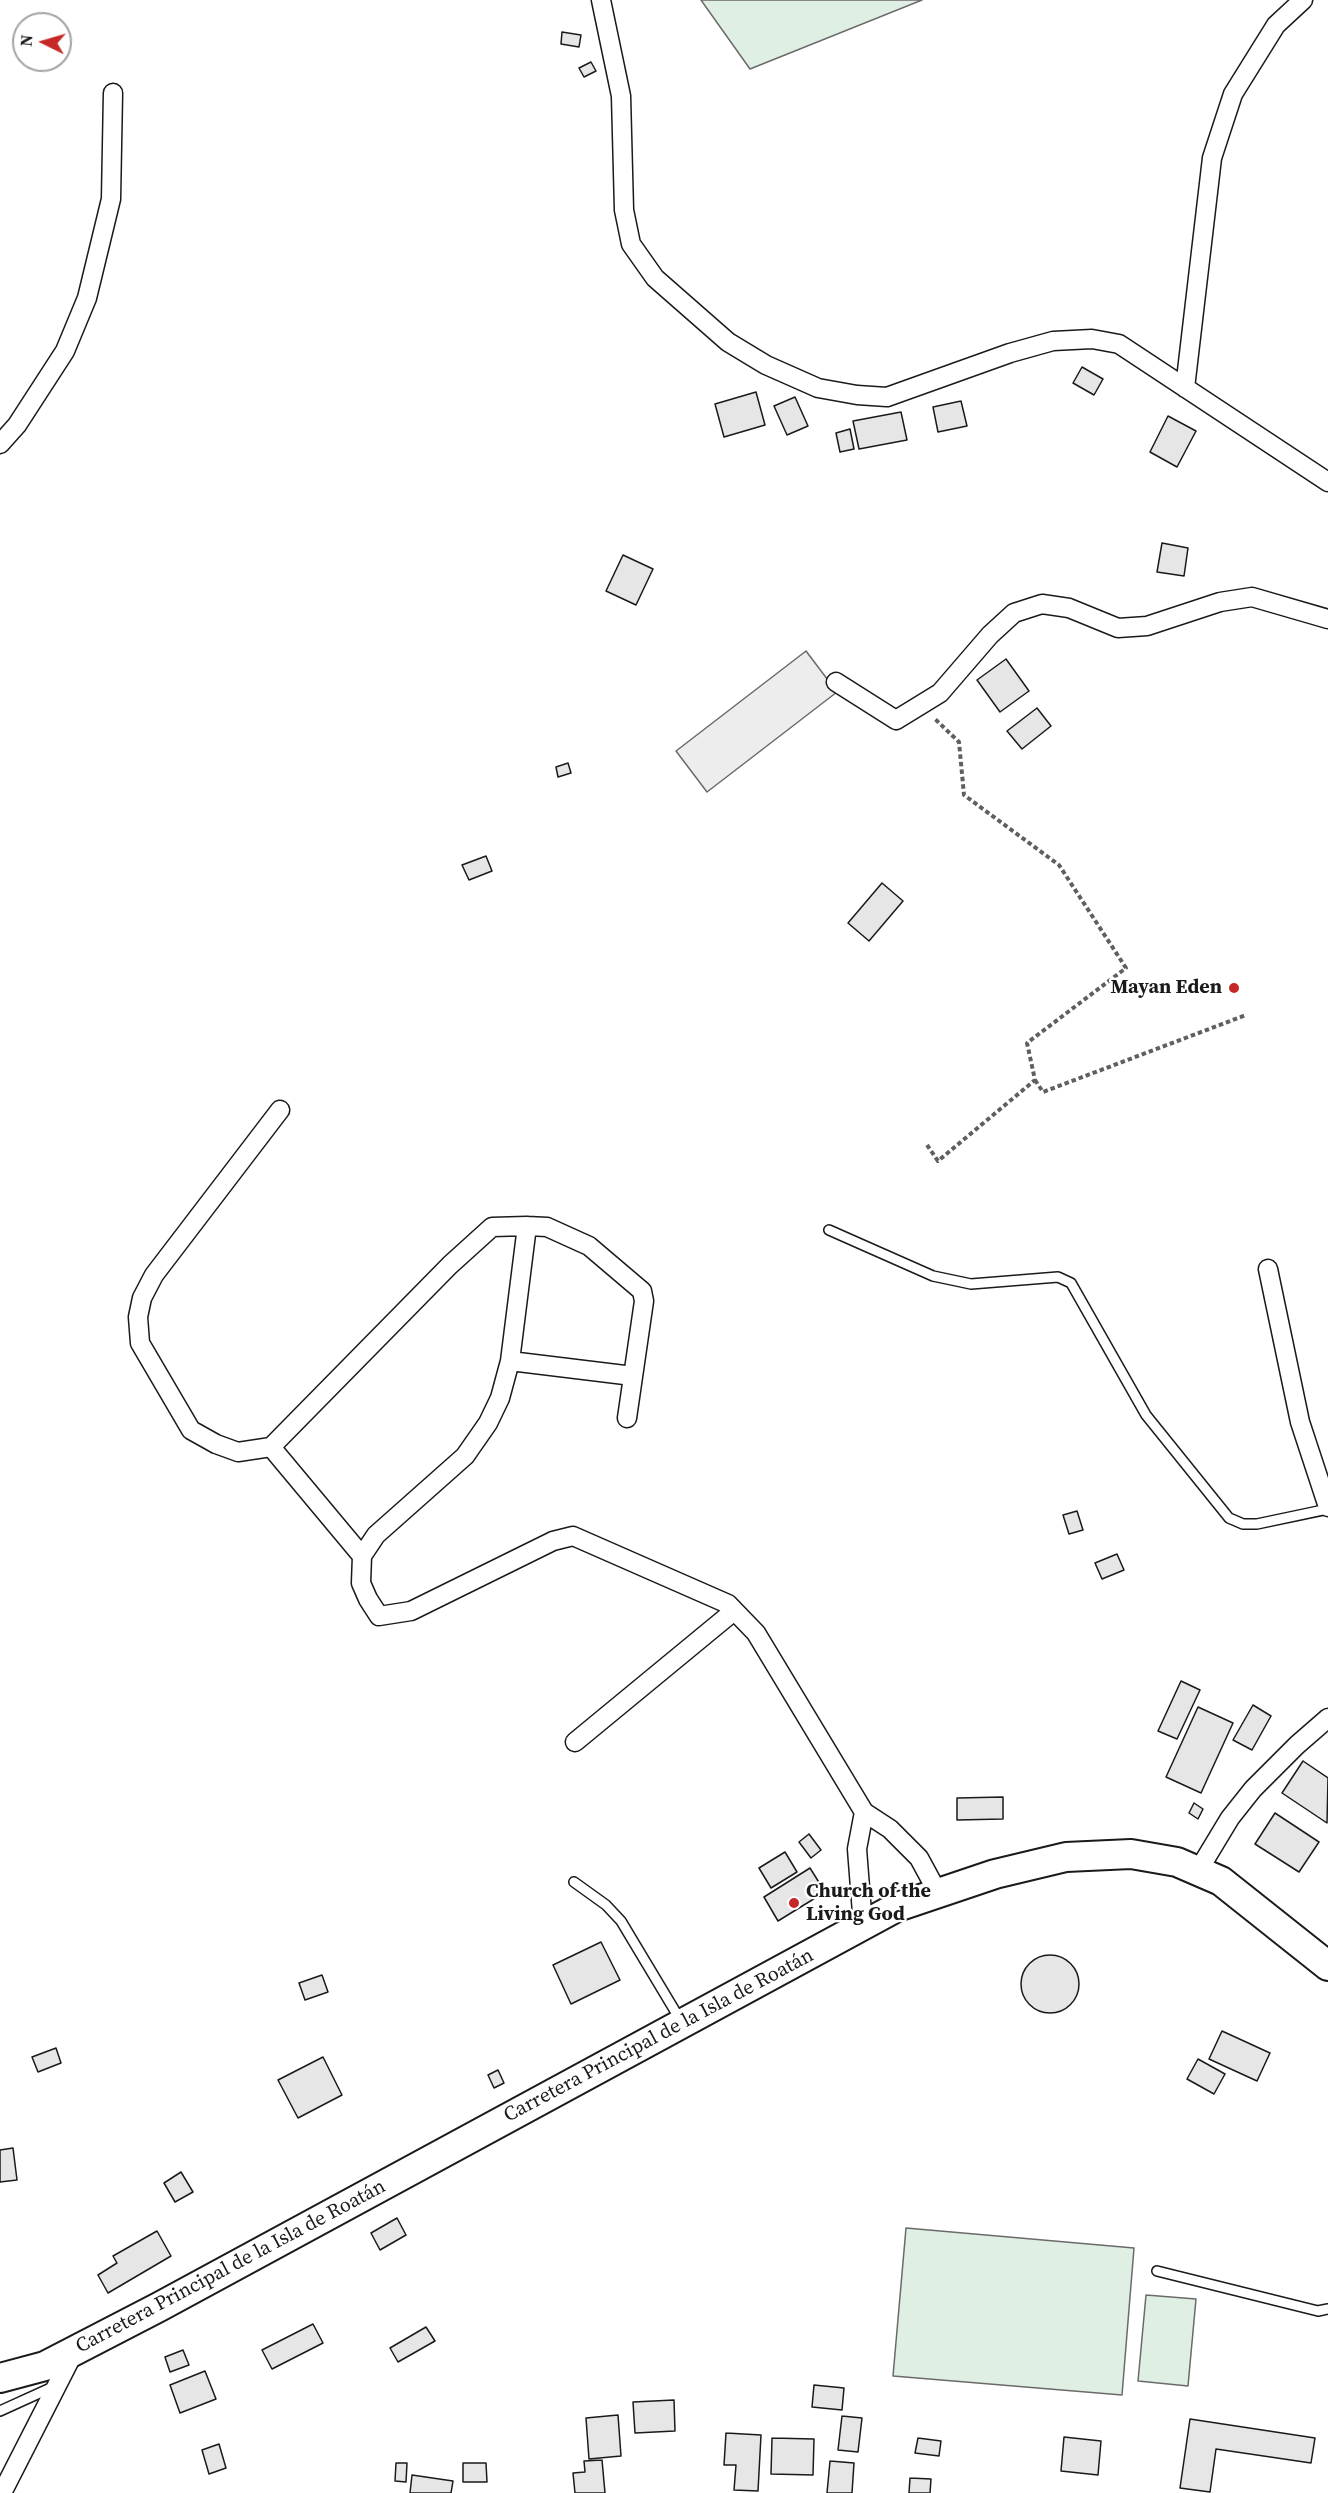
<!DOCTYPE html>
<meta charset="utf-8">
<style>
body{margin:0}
#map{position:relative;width:1328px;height:2493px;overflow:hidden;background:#fff;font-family:"Source Serif 4",serif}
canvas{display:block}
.north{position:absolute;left:12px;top:12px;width:60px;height:60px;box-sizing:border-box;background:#fff;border:2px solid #a3a3a3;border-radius:50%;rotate:275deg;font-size:16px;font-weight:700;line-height:24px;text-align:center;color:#1a1a1a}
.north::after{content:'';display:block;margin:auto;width:21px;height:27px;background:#c62828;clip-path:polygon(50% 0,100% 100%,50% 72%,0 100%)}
</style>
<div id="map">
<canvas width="1328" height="2493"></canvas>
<div class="north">N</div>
</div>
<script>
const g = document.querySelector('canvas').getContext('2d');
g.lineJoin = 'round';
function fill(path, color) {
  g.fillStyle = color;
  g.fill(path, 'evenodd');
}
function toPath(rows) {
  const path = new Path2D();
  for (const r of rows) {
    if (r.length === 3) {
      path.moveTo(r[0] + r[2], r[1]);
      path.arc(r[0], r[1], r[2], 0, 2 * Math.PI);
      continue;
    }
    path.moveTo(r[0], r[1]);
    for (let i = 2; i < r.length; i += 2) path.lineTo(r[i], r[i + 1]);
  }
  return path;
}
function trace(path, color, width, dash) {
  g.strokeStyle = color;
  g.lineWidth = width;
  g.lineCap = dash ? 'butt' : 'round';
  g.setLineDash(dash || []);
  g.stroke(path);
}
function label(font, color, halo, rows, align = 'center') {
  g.font = font + ' "Source Serif 4",serif';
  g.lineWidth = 4.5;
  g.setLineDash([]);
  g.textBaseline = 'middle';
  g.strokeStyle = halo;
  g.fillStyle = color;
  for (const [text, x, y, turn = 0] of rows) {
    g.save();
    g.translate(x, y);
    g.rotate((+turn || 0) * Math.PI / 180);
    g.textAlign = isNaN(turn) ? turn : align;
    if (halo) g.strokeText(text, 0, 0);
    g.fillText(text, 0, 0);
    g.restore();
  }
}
const green = toPath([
 [701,0,922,0,750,69,701,0],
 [906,2228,1134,2248,1122,2395,893,2376,906,2228],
 [1146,2295,1196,2299,1188,2386,1138,2381,1146,2295]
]);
fill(green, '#e0efe3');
trace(green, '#6a6a6a', 1.5);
const parking = toPath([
 [806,651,837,692,707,792,676,751,806,651]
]);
fill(parking, '#ededed');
trace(parking, '#6a6a6a', 1.5);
const building = toPath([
 [562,32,581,35,579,47,561,44,562,32],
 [591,62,596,71,584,77,579,68,591,62],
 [1082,367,1103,379,1094,395,1073,383,1082,367],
 [756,392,765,425,724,437,715,404,756,392],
 [795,397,808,426,787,435,774,406,795,397],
 [961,401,967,426,938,432,933,407,961,401],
 [901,412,907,440,859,449,853,421,901,412],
 [1168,416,1196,431,1177,467,1150,452,1168,416],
 [850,429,854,449,840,452,836,433,850,429],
 [1162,543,1188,548,1184,576,1157,572,1162,543],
 [623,555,653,569,636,605,606,591,623,555],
 [1006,659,1029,691,1000,712,977,680,1006,659],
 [1037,708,1051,726,1022,749,1007,731,1037,708],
 [568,763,571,773,558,777,556,767,568,763],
 [486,856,492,871,469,880,462,865,486,856],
 [882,883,903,901,869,941,848,923,882,883],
 [1077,1511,1083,1530,1069,1534,1063,1515,1077,1511],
 [1117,1554,1124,1570,1102,1579,1095,1563,1117,1554],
 [1181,1681,1200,1690,1177,1739,1158,1731,1181,1681],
 [1253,1705,1271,1716,1252,1750,1233,1740,1253,1705],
 [1198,1707,1233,1723,1201,1793,1166,1777,1198,1707],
 [1303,1761,1328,1778,1327,1823,1282,1793,1303,1761],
 [1003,1797,1003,1819,957,1820,957,1798,1003,1797],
 [1194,1803,1203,1809,1198,1819,1189,1813,1194,1803],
 [1275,1813,1319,1842,1299,1872,1255,1844,1275,1813],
 [809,1834,821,1850,811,1858,799,1842,809,1834],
 [785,1852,797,1872,771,1888,759,1868,785,1852],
 [810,1868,825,1892,778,1921,764,1897,810,1868],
 [601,1942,620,1980,571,2004,553,1965,601,1942],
 [1050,1984,29],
 [322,1975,328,1992,305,2000,299,1983,322,1975],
 [1222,2031,1270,2053,1257,2081,1209,2059,1222,2031],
 [56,2048,61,2063,38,2072,32,2057,56,2048],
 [323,2057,342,2095,298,2118,278,2080,323,2057],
 [1198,2059,1225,2074,1214,2094,1187,2079,1198,2059],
 [498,2070,504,2083,494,2088,488,2075,498,2070],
 [13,2148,17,2180,0,2182,0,2150,13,2148],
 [181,2172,193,2192,175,2202,164,2183,181,2172],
 [397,2218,406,2235,380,2250,371,2233,397,2218],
 [157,2231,171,2256,108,2293,98,2275,117,2263,113,2256,157,2231],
 [313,2324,323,2343,272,2369,262,2350,313,2324],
 [426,2327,435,2341,398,2362,390,2348,426,2327],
 [183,2350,189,2365,170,2372,165,2357,183,2350],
 [205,2371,216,2399,180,2413,170,2385,205,2371],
 [814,2385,844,2388,842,2410,812,2407,814,2385],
 [674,2400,675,2431,635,2433,633,2402,674,2400],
 [618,2415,621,2456,589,2459,586,2418,618,2415],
 [842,2416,862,2418,858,2452,838,2450,842,2416],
 [1190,2419,1315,2438,1311,2463,1216,2449,1210,2492,1180,2488,1190,2419],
 [726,2433,761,2435,758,2491,734,2490,736,2465,724,2465,726,2433],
 [1064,2437,1101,2441,1098,2475,1061,2471,1064,2437],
 [772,2438,814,2439,813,2475,771,2474,772,2438],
 [918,2438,941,2441,939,2456,915,2453,918,2438],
 [219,2444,226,2468,209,2474,202,2450,219,2444],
 [602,2460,605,2493,575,2493,573,2473,585,2472,584,2461,602,2460],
 [830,2461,854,2463,852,2493,827,2493,830,2461],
 [396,2463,407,2463,406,2482,395,2481,396,2463],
 [463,2463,486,2463,487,2482,463,2482,463,2463],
 [412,2475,453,2481,451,2493,410,2493,412,2475],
 [910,2478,931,2479,930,2493,909,2493,910,2478]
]);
fill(building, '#e6e6e6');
trace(building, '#1a1a1a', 1.5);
const lane = toPath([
 [829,1230,933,1276,971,1284,1058,1277,1071,1283,1146,1415,1229,1518,1243,1524,1257,1524,1328,1509],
 [574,1882,606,1905,621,1921,681,2021],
 [1157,2271,1318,2311,1328,2309],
 [0,2411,55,2386]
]);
const street = toPath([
 [601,0,621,96,624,210,631,244,655,278,728,342,766,365,818,388,857,395,887,397,1010,353,1053,341,1092,339,1119,344,1328,482],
 [1185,388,1212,158,1233,94,1276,25,1303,0],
 [0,444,17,425,65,351,87,298,111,199,113,93],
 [836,682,896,720,940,693,990,635,1014,613,1042,604,1069,608,1118,628,1147,626,1220,602,1252,597,1328,619],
 [280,1110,154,1275,142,1298,138,1317,140,1343,191,1430,216,1444,238,1452,271,1447,450,1265,492,1227,527,1226,547,1227,589,1246,642,1291,644,1301,627,1418],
 [527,1226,510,1361,500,1398,488,1423,465,1456,376,1535,362,1556,361,1583,368,1599,379,1616,411,1611,553,1541,573,1536,728,1604,756,1633,864,1812,890,1829,919,1858,938,1893],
 [1268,1269,1300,1422,1328,1507],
 [510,1361,633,1376],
 [271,1447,362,1556],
 [575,1742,734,1611],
 [1198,1871,1230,1818,1253,1789,1297,1745,1328,1718],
 [863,1926,857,1849,864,1812],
 [2,2493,75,2350]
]);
const primary = toPath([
 [0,2378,45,2366,159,2307,897,1907,995,1874,1066,1857,1131,1854,1177,1862,1221,1881,1328,1966]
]);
trace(lane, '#1a1a1a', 12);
trace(street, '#1a1a1a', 21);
trace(primary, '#1a1a1a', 32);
trace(toPath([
 [1035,1080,1043,1092,1246,1015],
 [927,1145,938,1161,1035,1080,1027,1043,1126,968,1059,865,964,795,959,742,934,718]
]), '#5f5f5f', 4, [4.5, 3]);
trace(lane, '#fff', 9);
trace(street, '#fff', 18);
trace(primary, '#fff', 28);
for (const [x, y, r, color] of [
 [1234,988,6,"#c62828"],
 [794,1903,6,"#c62828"]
]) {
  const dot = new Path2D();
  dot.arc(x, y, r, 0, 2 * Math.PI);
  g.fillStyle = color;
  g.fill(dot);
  trace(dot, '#fff', 2);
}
label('bold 20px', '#1a1a1a', '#fff', [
 ["Mayan Eden",1222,988],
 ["Church of the",806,1892,"left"],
 ["Living God",806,1915,"left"]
], 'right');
label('20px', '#1a1a1a', '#fff', [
 ["Carretera Principal de la Isla de Roatán",659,2036,-28],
 ["Carretera Principal de la Isla de Roatán",231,2267,-28]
]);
</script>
